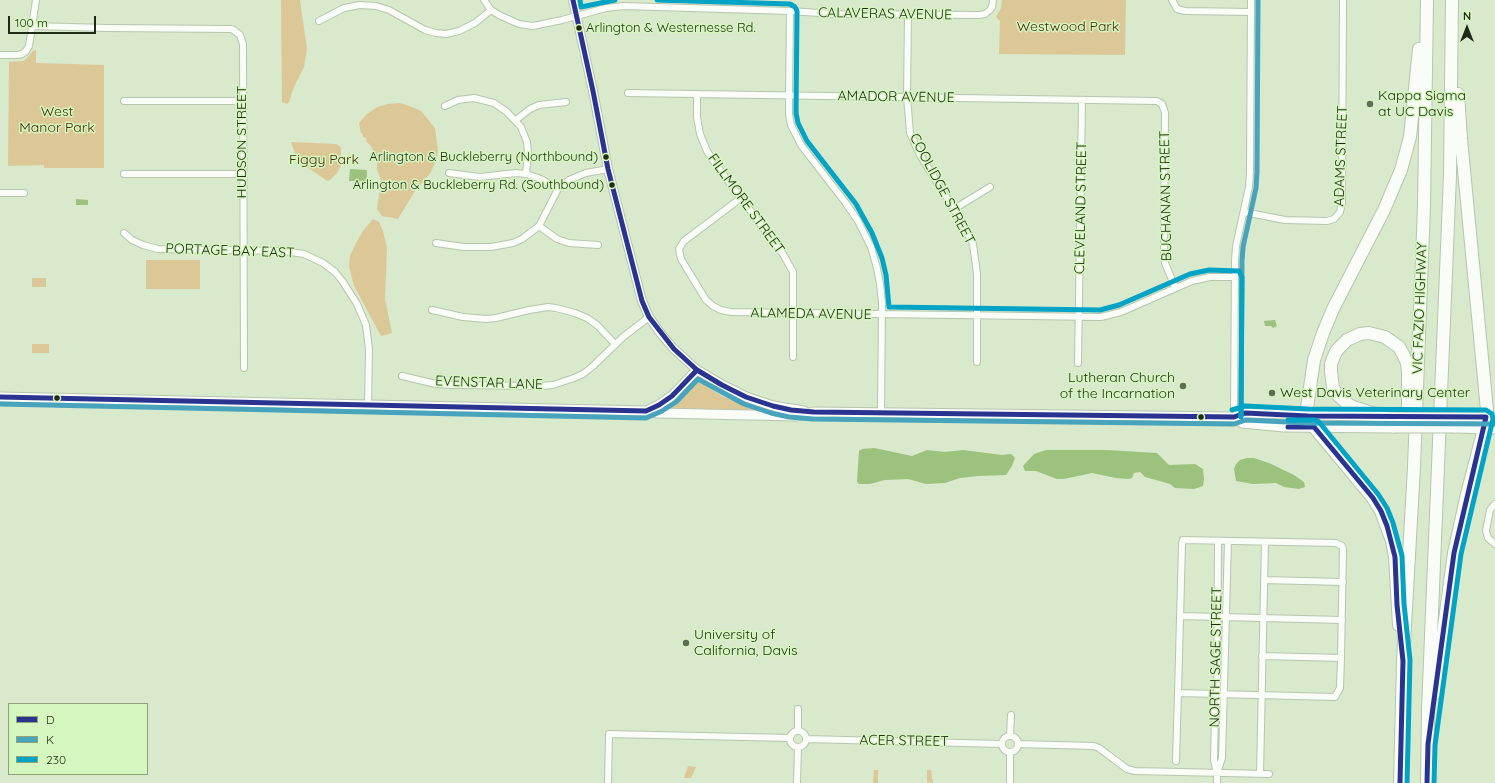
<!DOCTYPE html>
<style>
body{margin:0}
#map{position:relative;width:1495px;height:783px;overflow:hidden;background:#d8e9cc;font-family:Quicksand,sans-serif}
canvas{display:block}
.legend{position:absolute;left:8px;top:703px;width:140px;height:72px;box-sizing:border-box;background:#d6f6bf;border:1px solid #8da47b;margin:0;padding:5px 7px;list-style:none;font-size:12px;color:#1f2a15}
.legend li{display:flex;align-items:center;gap:8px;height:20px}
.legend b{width:20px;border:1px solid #8da47b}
.north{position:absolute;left:1447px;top:8px;width:40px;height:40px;-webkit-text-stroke:3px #d6f6bf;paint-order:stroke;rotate:0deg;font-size:11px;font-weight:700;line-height:16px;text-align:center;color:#1f2a15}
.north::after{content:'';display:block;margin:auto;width:14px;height:18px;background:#1f2a15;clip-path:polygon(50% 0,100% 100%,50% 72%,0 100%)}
.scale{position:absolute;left:8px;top:16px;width:88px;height:18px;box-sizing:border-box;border:2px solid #1f2a15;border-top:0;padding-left:5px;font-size:12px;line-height:14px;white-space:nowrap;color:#1f2a15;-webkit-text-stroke:3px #d6f6bf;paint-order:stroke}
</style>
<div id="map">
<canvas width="1495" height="783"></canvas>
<ul class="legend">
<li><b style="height:5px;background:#2a3490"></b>D</li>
<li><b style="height:5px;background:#48a3bc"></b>K</li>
<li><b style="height:5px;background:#02a3c5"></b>230</li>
</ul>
<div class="north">N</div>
<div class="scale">100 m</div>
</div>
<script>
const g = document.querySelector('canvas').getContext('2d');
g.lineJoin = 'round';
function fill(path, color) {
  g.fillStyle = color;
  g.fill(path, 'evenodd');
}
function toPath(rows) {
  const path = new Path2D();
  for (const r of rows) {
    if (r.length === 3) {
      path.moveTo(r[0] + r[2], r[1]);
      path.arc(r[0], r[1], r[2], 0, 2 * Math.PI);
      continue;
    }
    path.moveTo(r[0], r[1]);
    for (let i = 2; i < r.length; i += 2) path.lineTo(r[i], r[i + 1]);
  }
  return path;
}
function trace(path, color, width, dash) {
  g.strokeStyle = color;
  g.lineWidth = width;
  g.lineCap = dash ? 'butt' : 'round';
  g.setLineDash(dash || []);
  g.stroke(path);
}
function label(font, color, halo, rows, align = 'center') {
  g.font = font + ' Quicksand,sans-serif';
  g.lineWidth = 3;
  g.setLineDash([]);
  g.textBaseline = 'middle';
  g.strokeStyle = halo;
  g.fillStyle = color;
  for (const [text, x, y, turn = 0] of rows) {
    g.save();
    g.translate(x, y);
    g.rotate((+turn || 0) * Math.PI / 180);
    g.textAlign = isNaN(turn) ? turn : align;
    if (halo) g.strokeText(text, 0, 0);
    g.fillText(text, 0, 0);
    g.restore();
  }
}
fill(toPath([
 [281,0,300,0,307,49,304,67,294,87,289,102,287,104,282,102],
 [1002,0,1126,0,1125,55,999,54,1000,21,996,17,1001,8],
 [34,50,36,51,36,63,104,65,104,168,44,168,44,165,8,166,9,62,24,61],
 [399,103,407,105,421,111,435,128,438,150,437,158,431,172,415,191,398,219,382,216,377,209,381,181,377,169,377,160,371,146,366,141,366,138,363,137,362,133,361,133,359,123,366,115,377,107,388,104],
 [291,142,336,144,341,147,341,166,337,173,330,180,327,181,320,176,301,163,296,156],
 [373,219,379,222,383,231,387,248,385,299,392,333,381,336,354,286,349,266,350,256,356,243,363,231],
 [146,260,200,260,200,289,146,289],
 [32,278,46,278,46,287,32,287],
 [32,344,49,344,49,353,32,353],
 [696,381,699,382,722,396,755,408,755,410,663,409,690,384],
 [688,766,696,767,691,778,684,778],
 [874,770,878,770,878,783,873,783],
 [927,770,931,770,933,783,927,782]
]), '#dcc897');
fill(toPath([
 [350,169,367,170,367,181,349,181],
 [76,199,88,200,88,205,76,205],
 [1275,320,1277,326,1273,328,1271,326,1265,326,1264,321],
 [874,448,912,456,927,450,945,452,963,450,1002,455,1011,454,1015,458,1012,466,1006,475,978,476,960,478,945,483,926,484,908,479,885,480,870,484,859,484,857,482,859,451,862,449],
 [1046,450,1107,450,1157,453,1169,465,1195,464,1203,469,1204,479,1203,486,1194,489,1175,488,1170,484,1145,477,1140,472,1134,473,1132,478,1128,479,1116,478,1092,473,1064,479,1057,479,1036,471,1025,471,1023,466,1034,454],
 [1247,458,1254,458,1269,463,1294,475,1304,482,1305,487,1299,489,1284,487,1276,483,1253,484,1236,481,1234,469,1236,464,1240,460]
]), '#9dc27d');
const minor = toPath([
 [484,0,491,10,499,15,519,24,533,26,562,20,606,8,624,6,790,11,834,14,979,15,985,14,990,10,992,7,993,0],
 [1172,0,1177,9,1185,11,1251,12],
 [790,11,789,96,789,114,791,125,801,145,845,202,858,221,871,247,877,268,880,284,882,303,881,413],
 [908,15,907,97,910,133,920,155,954,209,973,244,977,274,977,362],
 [319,21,344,8,360,5,376,6,389,10,425,30,436,33,446,34,459,31,475,23,491,10],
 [32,26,107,28,232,29,240,35,243,44,244,368],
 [0,55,17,55,22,54,26,51,29,46,36,0],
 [628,93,1157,101,1162,104,1165,113,1164,253,1165,263,1175,287],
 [697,94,697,117,700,134,707,151,717,166,783,254,793,272,793,357],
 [124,101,234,101,242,103],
 [445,106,458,100,474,98,494,103,507,112,521,127,527,142,528,153,526,174],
 [516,120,530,109,539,105,566,102],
 [449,173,480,177,516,173,526,174,541,179,558,189],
 [124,174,243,174],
 [0,193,24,193],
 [741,198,684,241,679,249,681,259,706,300,713,306,721,310,731,312,1101,317,1121,312,1192,281,1210,277,1235,277],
 [954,209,990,187],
 [1244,212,1285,220,1327,221,1334,219,1340,212,1342,203,1343,0],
 [539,226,557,239,569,243,598,245],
 [124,233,132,240,143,245,158,249,283,251,304,254,323,263,335,272,343,282,357,304,366,325,369,349,368,406],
 [436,243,464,247,491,247,513,243,522,239,539,226,558,189,569,180,586,173,608,169],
 [432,310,463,317,486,319,496,318,529,310,548,307,556,308,575,313,587,318,597,325,615,344],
 [1078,363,1082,100],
 [402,376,436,384,453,385,541,386,553,385,574,378,583,374,593,366,623,337,649,317],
 [1234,417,1235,261,1236,246,1249,187,1250,172,1251,0],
 [1495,504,1490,510,1486,531,1488,538,1495,544],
 [1264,580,1343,582],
 [1180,616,1342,620],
 [1262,656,1341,658],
 [798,731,798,709],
 [798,739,8],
 [1010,736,1011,715],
 [1010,744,8],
 [806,739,1002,744],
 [1018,744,1094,746,1099,748,1127,769,1135,771,1269,774],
 [1176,761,1178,693,1182,544,1183,540,1336,543,1342,546,1343,549,1341,658,1340,688,1335,697,1178,693],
 [1217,773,1222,758,1228,541],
 [1260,774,1265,542],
 [608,783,609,734,790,738],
 [797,783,798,747],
 [1010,783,1010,752],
 [1217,783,1217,773,1214,760,1215,710,1217,705,1218,541]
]);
const tertiary = toPath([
 [573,0,593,91,608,169,642,301,649,317,661,334,674,349,697,370]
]);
const secondary = toPath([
 [0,397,646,411,658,413,797,416,814,412,1234,417,1245,413,1395,417],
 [646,411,659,405,672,396,697,370,722,385,746,397,773,406,804,411],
 [1234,417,1242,423,1284,427,1394,428],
 [1454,417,1495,417],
 [1454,428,1495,429]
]);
const motorway = toPath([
 [1384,417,1350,406,1337,394,1333,388,1331,372,1331,364,1334,356,1337,350,1347,340,1360,334,1369,333,1385,337,1399,347,1403,354,1407,363,1408,373,1408,415],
 [1399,625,1395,557,1392,541,1381,511,1373,498,1314,427,1308,416,1307,408,1314,360,1323,333,1333,309,1384,210,1401,170,1410,137,1419,49],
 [1435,693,1454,553,1467,494,1484,429,1487,410,1461,139,1458,94],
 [1400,783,1403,661,1414,467,1424,206,1427,0],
 [1427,783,1428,709,1450,175,1452,0]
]);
trace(minor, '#b8c5ae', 8);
trace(tertiary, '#b8c5ae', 10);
trace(secondary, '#b8c5ae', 11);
trace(motorway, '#b8c5ae', 14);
trace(minor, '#f9fcf7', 6);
trace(tertiary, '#f9fcf7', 8);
trace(secondary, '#f9fcf7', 9);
trace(motorway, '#f9fcf7', 12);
const secondaryBridge = toPath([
 [1395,417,1454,417],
 [1394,428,1454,428]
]);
trace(secondaryBridge, '#b8c5ae', 11, []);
trace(secondaryBridge, '#f9fcf7', 9);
trace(toPath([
 [573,0,593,91,608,169,642,301,649,317,674,349,697,370,722,385,746,397,773,406,791,410,814,412,1234,417,1245,413,1308,416,1486,417,1454,553,1428,744,1427,783],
 [0,397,646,411,659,405,672,396,697,370],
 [1288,427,1314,427,1373,498,1381,511,1387,526,1395,557,1397,605,1403,661,1400,783]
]), '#2a3490', 5);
trace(toPath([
 [0,404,646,418,662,411,676,402,698,379,744,404,771,413,789,417,813,419,1234,424,1246,420,1308,423,1495,424],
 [1241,417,1242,261,1243,247,1256,188,1257,172,1258,0]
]), '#48a3bc', 5);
trace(toPath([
 [580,0,581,7,615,0],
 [657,0,790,4,795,7,797,11,796,113,798,123,807,141,856,204,872,233,882,258,886,275,889,307,1100,310,1119,305,1190,274,1209,270,1239,271,1242,277,1241,417],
 [1232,410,1245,406,1308,409,1486,410,1492,414,1493,419,1461,554,1435,745,1434,783],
 [1288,420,1315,420,1319,422,1378,494,1387,508,1393,523,1402,556,1404,604,1410,660,1407,783]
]), '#02a3c5', 5);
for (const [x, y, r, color] of [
 [579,28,3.5,"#1f2a15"],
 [1370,104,4,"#606d55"],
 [606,157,3.5,"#1f2a15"],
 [612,185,3.5,"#1f2a15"],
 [1183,386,4,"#606d55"],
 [1272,393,4,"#606d55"],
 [57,398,3.5,"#1f2a15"],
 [1201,417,3.5,"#1f2a15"],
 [686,643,4,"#606d55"]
]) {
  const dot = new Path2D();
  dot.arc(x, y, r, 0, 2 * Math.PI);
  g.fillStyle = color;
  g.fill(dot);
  trace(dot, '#d6f6bf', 1.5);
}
label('13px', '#1f2a15', '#d6f6bf', [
 ["Arlington & Westernesse Rd.",586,28,"left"],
 ["Arlington & Buckleberry (Northbound)",598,157],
 ["Arlington & Buckleberry Rd. (Southbound)",604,185]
], 'right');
label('14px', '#1f2a15', '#d6f6bf', [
 ["CALAVERAS AVENUE",885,14,1],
 ["AMADOR AVENUE",896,97,1],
 ["HUDSON STREET",242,142,-90],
 ["ADAMS STREET",1341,156,-88],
 ["COOLIDGE STREET",942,189,62],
 ["BUCHANAN STREET",1166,196,-91],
 ["FILLMORE STREET",746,204,54],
 ["CLEVELAND STREET",1081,208,-89],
 ["PORTAGE BAY EAST",230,251,2],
 ["VIC FAZIO HIGHWAY",1420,308,-88],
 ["ALAMEDA AVENUE",811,314,1],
 ["EVENSTAR LANE",489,383,2],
 ["NORTH SAGE STREET",1216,657,-89],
 ["ACER STREET",904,741,1]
]);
label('14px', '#452c05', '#d6f6bf', [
 ["Westwood Park",1068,27],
 ["West",57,112],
 ["Manor Park",57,128],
 ["Figgy Park",324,160]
]);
label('14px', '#1f2a15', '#d6f6bf', [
 ["Kappa Sigma",1378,96],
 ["at UC Davis",1378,112],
 ["Lutheran Church",1175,378,"right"],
 ["of the Incarnation",1175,394,"right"],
 ["West Davis Veterinary Center",1280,393],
 ["University of",694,635],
 ["California, Davis",694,651]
], 'left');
</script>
